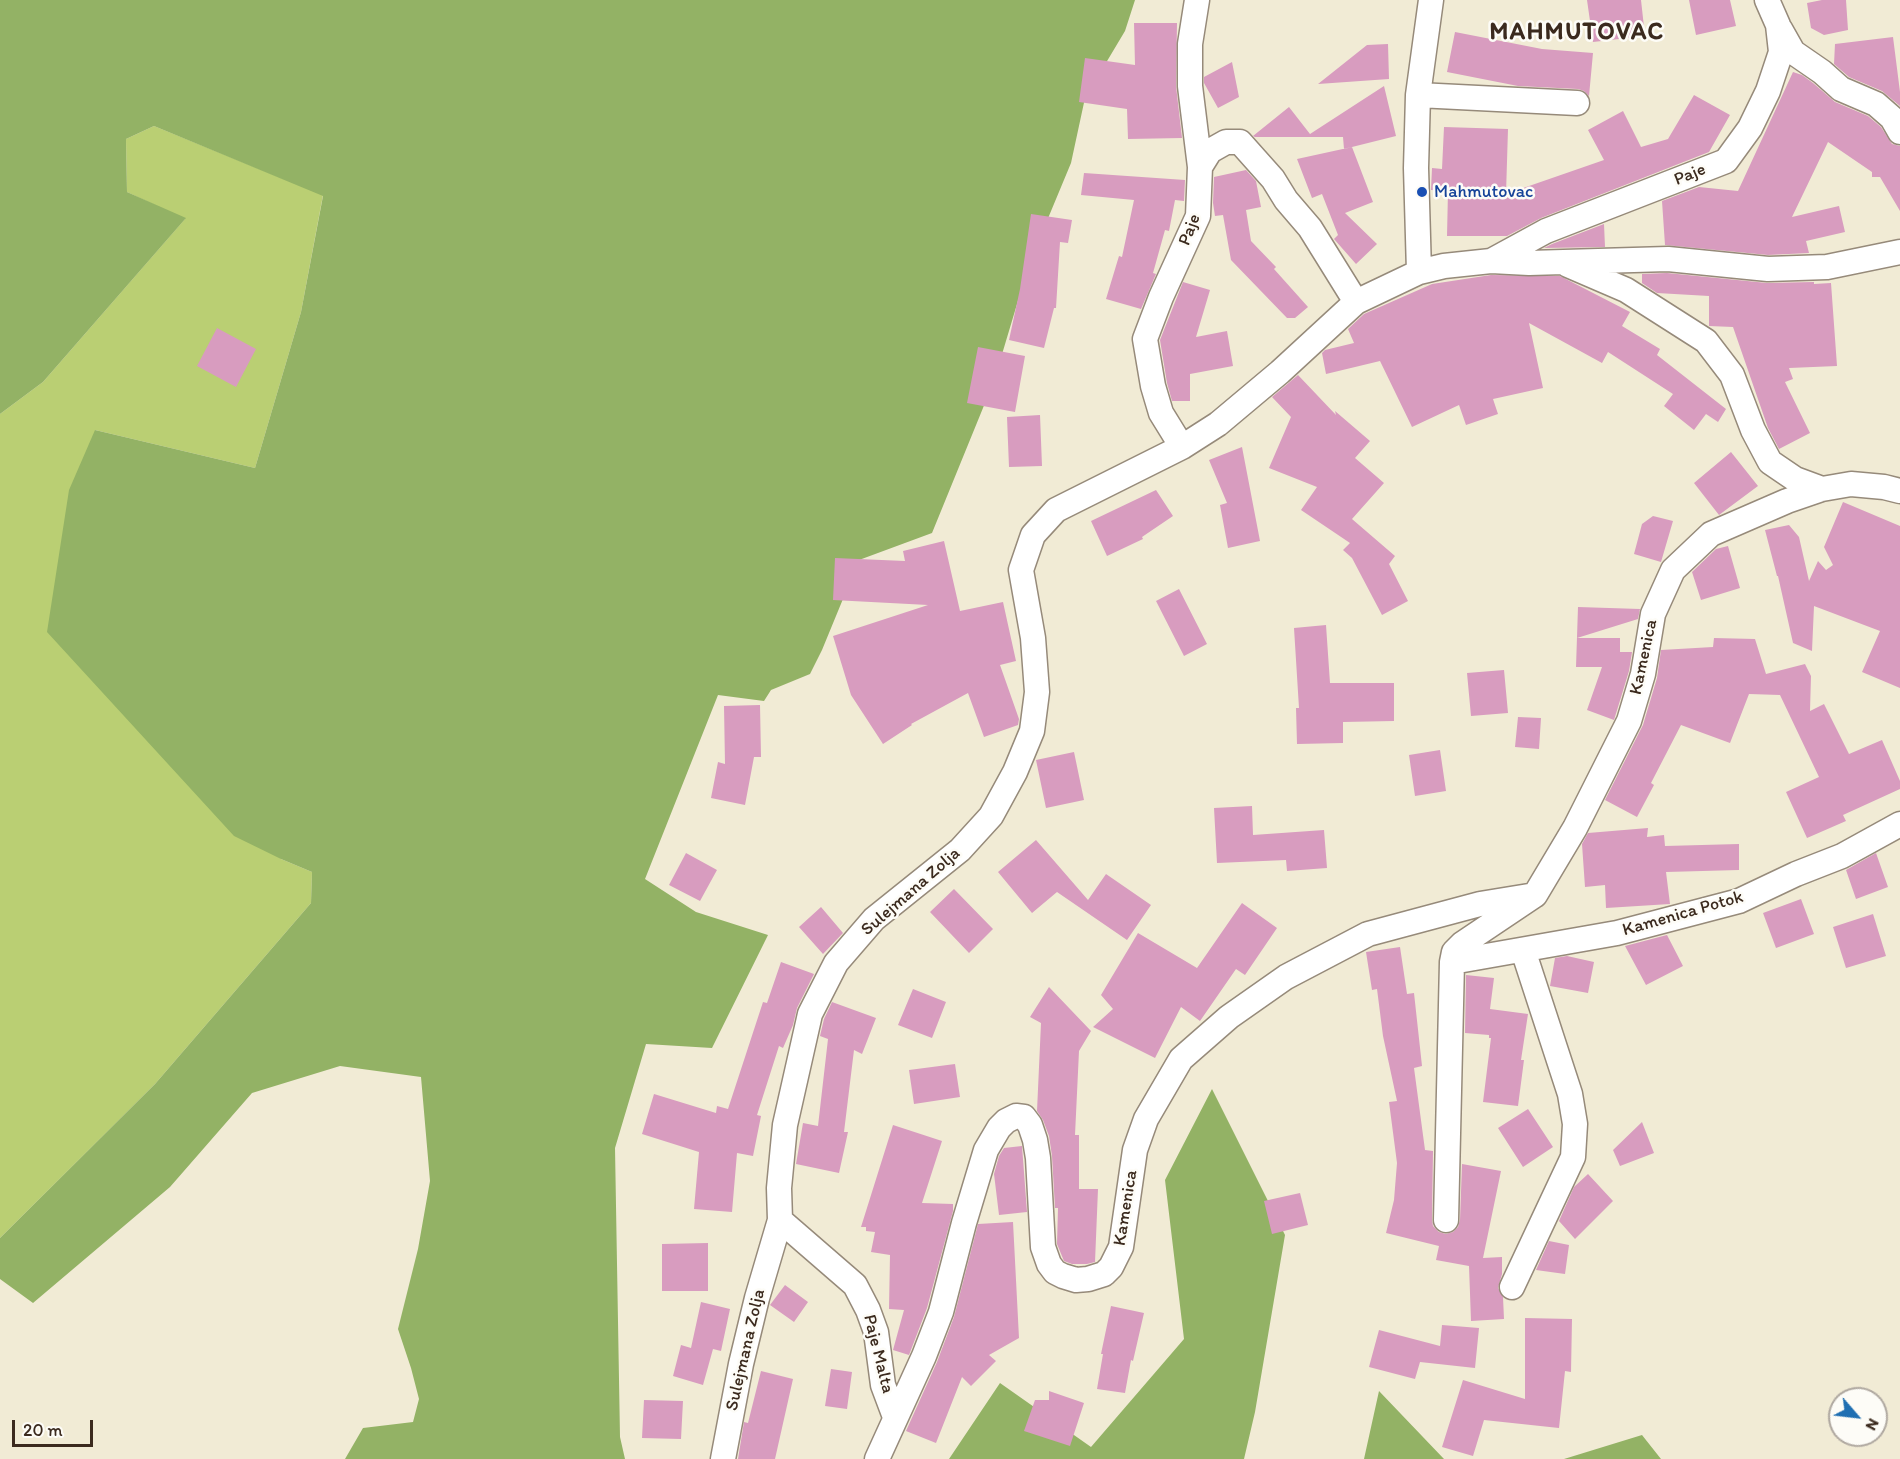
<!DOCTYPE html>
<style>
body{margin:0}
#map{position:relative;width:1900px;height:1459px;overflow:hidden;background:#f1ebd5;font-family:Itim,sans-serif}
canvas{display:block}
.north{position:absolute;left:1828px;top:1387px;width:60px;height:60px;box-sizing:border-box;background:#fdfcf7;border:2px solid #afa8a0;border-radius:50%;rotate:118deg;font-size:16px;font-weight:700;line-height:24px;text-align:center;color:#3b2a1e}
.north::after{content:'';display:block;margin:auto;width:21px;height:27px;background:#1f6fb2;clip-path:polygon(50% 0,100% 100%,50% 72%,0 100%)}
.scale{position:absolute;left:12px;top:1420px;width:81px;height:27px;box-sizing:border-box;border:3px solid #3b2a1e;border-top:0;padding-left:8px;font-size:18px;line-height:21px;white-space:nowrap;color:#3b2a1e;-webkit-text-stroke:4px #fdfcf7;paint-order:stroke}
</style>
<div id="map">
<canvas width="1900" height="1459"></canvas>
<div class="north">N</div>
<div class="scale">20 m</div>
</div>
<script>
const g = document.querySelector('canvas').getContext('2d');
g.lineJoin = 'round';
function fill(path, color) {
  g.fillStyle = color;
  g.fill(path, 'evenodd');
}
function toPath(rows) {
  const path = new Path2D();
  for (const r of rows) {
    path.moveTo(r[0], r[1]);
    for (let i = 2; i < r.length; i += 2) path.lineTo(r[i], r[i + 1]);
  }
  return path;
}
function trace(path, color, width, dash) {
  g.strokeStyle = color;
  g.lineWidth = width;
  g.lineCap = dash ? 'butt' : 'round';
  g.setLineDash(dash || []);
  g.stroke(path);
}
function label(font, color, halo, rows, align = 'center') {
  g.font = font + ' Itim,sans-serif';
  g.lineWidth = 5;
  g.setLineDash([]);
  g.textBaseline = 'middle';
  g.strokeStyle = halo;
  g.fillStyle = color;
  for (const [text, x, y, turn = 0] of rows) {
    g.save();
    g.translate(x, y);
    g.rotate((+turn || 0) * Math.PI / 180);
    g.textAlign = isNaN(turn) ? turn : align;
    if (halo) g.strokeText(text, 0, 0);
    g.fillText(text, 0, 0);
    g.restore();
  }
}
fill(toPath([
 [154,126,323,195,301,312,255,468,95,430,281,859,312,872,311,903,155,1084,0,1238,0,414,43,382,185,219,127,192,126,139]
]), '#bacf73');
fill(toPath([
 [0,0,1135,0,1125,31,1085,98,1071,163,1029,264,994,381,932,533,859,560,822,650,810,674,771,690,764,701,718,695,645,879,696,912,768,935,712,1048,646,1044,615,1148,620,1437,625,1459,345,1459,363,1428,413,1422,419,1399,411,1368,398,1329,418,1249,430,1181,421,1077,340,1066,252,1093,170,1187,33,1303,0,1279,0,1238,155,1084,311,903,312,872,281,859,234,836,47,632,69,490,95,430,255,468,301,312,323,196,154,126,126,139,127,192,186,218,43,382,0,414],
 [1212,1089,1285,1235,1255,1412,1244,1459,949,1459,1000,1383,1091,1447,1184,1339,1165,1180],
 [1379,1391,1444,1459,1364,1459],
 [1642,1435,1661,1459,1564,1459]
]), '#93b265');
fill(toPath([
 [1587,0,1641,0,1645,36,1593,42],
 [1689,0,1730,0,1736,26,1696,35],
 [1822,0,1846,0,1848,30,1824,35,1811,28,1807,3],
 [1134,23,1177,23,1176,86,1182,138,1128,139,1127,109,1079,102,1085,58,1135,65],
 [1455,32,1542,49,1593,53,1589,96,1584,91,1578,89,1518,86,1447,72],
 [1893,37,1900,92,1900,106,1882,91,1849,77,1834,64,1835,44],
 [1388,44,1389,79,1318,84,1367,45],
 [1232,62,1239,97,1218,108,1204,83,1204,77],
 [1793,72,1802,75,1813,83,1835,102,1868,116,1881,127,1892,144,1900,146,1900,211,1880,177,1872,177,1872,172,1828,142,1792,217,1839,206,1845,232,1806,241,1809,253,1768,255,1665,245,1662,201,1699,187,1738,191],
 [1384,86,1396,136,1344,149,1343,137,1255,137,1253,136,1289,107,1310,134],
 [1694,95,1730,115,1709,152,1541,218,1507,236,1447,236,1448,191,1431,190,1432,168,1442,169,1444,127,1508,129,1506,194,1604,160,1588,130,1623,111,1641,147,1668,139],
 [1352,147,1373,202,1345,213,1377,244,1356,264,1334,239,1338,235,1322,194,1312,198,1297,159],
 [1246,170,1256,181,1261,207,1246,210,1251,241,1276,267,1274,269,1308,307,1295,318,1287,318,1231,260,1223,215,1215,216,1213,203,1214,177],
 [1084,173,1185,180,1184,201,1175,200,1169,231,1165,230,1153,273,1156,274,1141,309,1106,299,1119,256,1122,257,1134,200,1081,195],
 [1031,214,1072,220,1068,243,1060,242,1056,308,1054,308,1044,348,1009,340,1020,289],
 [1604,224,1605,247,1544,248,1552,244],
 [1667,273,1767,283,1814,282,1814,284,1831,283,1837,366,1789,368,1793,379,1785,382,1810,433,1779,449,1768,428,1733,327,1709,326,1709,296,1657,293,1642,283,1642,274],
 [1491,275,1560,276,1630,312,1622,326,1660,349,1657,355,1726,409,1718,422,1706,414,1694,430,1664,406,1673,394,1608,352,1602,363,1529,323,1543,388,1493,399,1498,414,1466,425,1459,405,1412,427,1380,361,1326,374,1322,353,1325,350,1354,343,1348,329,1364,314,1432,284],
 [1183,282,1210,290,1196,337,1227,331,1233,366,1190,374,1190,401,1172,401,1167,383,1160,340],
 [217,328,256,349,236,387,197,366],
 [978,347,1025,356,1015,412,967,403],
 [1298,375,1336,415,1335,411,1370,441,1355,458,1384,483,1352,519,1395,556,1389,564,1408,601,1382,615,1352,558,1343,550,1350,543,1301,510,1317,487,1269,468,1291,417,1272,397],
 [1040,415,1042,466,1009,467,1007,417],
 [1242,447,1260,541,1228,548,1220,505,1227,503,1209,460],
 [1731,452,1758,486,1719,515,1694,483],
 [1156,490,1173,516,1142,537,1143,539,1107,556,1091,521],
 [1843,502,1900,526,1900,688,1862,672,1880,631,1814,606,1812,651,1793,643,1778,576,1777,576,1765,530,1789,525,1799,537,1809,581,1818,561,1826,570,1833,565,1824,547],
 [1653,516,1673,521,1661,562,1634,554,1642,524],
 [944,541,960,611,1003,602,1016,661,1000,665,1019,719,1018,725,984,737,968,693,911,724,912,725,883,744,851,695,833,636,928,605,833,600,835,558,905,561,903,551],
 [1728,546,1740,588,1701,600,1692,572,1716,549],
 [1179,589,1207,644,1184,656,1156,601],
 [1578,607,1640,609,1638,619,1577,638,1620,638,1620,652,1632,652,1629,671,1614,720,1587,710,1602,667,1576,667],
 [1326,625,1330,683,1394,683,1394,721,1343,722,1343,743,1297,744,1296,708,1299,708,1294,628],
 [1714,638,1755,639,1766,674,1805,664,1811,676,1810,711,1824,704,1849,754,1882,740,1900,781,1900,789,1843,815,1846,821,1807,838,1786,792,1819,777,1780,695,1749,694,1730,743,1681,725,1651,783,1654,785,1637,817,1605,800,1643,725,1657,678,1661,650,1713,647],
 [1504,670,1508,713,1471,716,1467,673],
 [760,705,761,757,754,757,745,805,711,798,718,762,725,764,724,706],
 [1518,717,1541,718,1539,749,1515,747],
 [1440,750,1446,791,1415,796,1409,755],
 [1074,752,1084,800,1046,808,1036,760],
 [1252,806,1253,835,1324,830,1327,868,1287,871,1286,860,1217,863,1214,808],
 [1648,828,1647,837,1664,835,1665,846,1739,844,1739,870,1666,872,1670,904,1606,908,1605,885,1585,887,1582,844,1588,833],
 [1036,840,1088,900,1106,874,1151,905,1127,940,1057,892,1032,913,998,872],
 [686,853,717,870,700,901,669,885],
 [1876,853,1888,887,1856,899,1846,870],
 [954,889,993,929,969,953,930,912],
 [1801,899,1814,934,1776,948,1763,913],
 [1242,903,1277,928,1245,975,1236,969,1200,1021,1181,1007,1155,1058,1093,1027,1113,1009,1101,995,1138,933,1197,968],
 [821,907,843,933,823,954,799,927],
 [1873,914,1886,956,1846,968,1833,927],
 [1667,935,1683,966,1646,985,1625,946],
 [1400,947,1407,994,1414,993,1422,1066,1414,1068,1425,1150,1433,1151,1432,1220,1433,1226,1439,1232,1446,1234,1453,1232,1458,1227,1460,1220,1462,1164,1501,1171,1483,1258,1502,1257,1502,1274,1498,1288,1503,1297,1504,1319,1471,1321,1469,1266,1436,1260,1439,1246,1386,1233,1394,1200,1397,1163,1389,1102,1397,1101,1383,1036,1377,989,1372,990,1366,952],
 [1567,956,1594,962,1588,993,1550,986,1555,958],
 [781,962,814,974,797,1008,793,1025,783,1048,779,1046,757,1115,761,1116,753,1156,737,1153,732,1212,694,1209,699,1152,642,1134,654,1094,716,1113,717,1106,728,1109,763,1002,767,1003],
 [1466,975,1494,978,1490,1009,1528,1014,1521,1060,1524,1060,1518,1106,1483,1102,1491,1038,1489,1038,1489,1035,1465,1033],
 [1049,987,1091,1031,1079,1051,1075,1135,1079,1135,1079,1189,1098,1189,1095,1262,1087,1264,1072,1264,1064,1261,1057,1244,1058,1208,1055,1208,1052,1156,1049,1136,1043,1120,1037,1111,1041,1023,1030,1017],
 [913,989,946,1002,932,1038,898,1025],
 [832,1002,876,1018,862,1054,854,1050,844,1132,848,1132,839,1173,796,1164,803,1123,818,1126,828,1039,820,1036,824,1019],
 [955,1064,960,1097,914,1104,909,1070],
 [1528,1109,1553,1147,1523,1167,1498,1128],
 [1642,1122,1654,1153,1620,1166,1613,1150],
 [893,1125,942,1141,922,1203,953,1204,953,1211,927,1308,909,1355,893,1350,904,1310,889,1309,890,1255,871,1252,875,1232,866,1231,866,1227,861,1227],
 [1022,1146,1027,1212,999,1215,994,1174,999,1156,1004,1148],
 [1588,1174,1613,1201,1575,1239,1559,1221,1574,1187],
 [1300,1193,1308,1225,1272,1234,1264,1201],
 [1013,1222,1019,1338,989,1355,996,1361,971,1386,962,1377,936,1443,906,1431,937,1362,954,1317,978,1224],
 [1549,1241,1569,1245,1565,1274,1536,1270],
 [708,1243,708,1291,662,1291,662,1244],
 [785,1285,808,1302,794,1322,770,1305],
 [701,1302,730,1309,721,1351,713,1349,703,1385,673,1376,681,1345,691,1348],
 [1111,1306,1144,1313,1133,1361,1131,1360,1125,1393,1097,1389,1103,1354,1101,1354],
 [1525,1318,1572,1319,1571,1372,1565,1371,1559,1428,1484,1420,1473,1456,1442,1447,1463,1380,1525,1399],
 [1442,1325,1479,1328,1475,1368,1420,1362,1415,1379,1369,1367,1379,1330,1440,1346],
 [831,1369,852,1372,847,1409,825,1406],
 [761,1371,793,1379,775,1459,738,1459,744,1422,748,1423],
 [1049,1391,1084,1403,1070,1446,1024,1431,1035,1400,1049,1400],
 [644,1400,683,1401,681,1439,642,1438]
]), '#d89cbf');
const minor = toPath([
 [1780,29,1793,52,1822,72,1841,89,1876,104,1892,118,1900,132],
 [1418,95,1577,103],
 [1200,167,1210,151,1226,142,1240,142,1273,179,1286,200,1310,228,1356,302],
 [1491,261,1546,231,1726,161,1750,128,1768,91,1781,52,1778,25,1767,0],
 [1568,265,1626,290,1706,341,1732,375,1753,430,1770,462,1795,479,1822,489],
 [1419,272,1416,168,1418,95,1431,0],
 [1182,447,1161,413,1153,386,1145,339,1161,297,1198,216,1200,167,1190,86,1190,44,1197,0],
 [1452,962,1617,933,1739,901,1796,874,1842,856,1900,824],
 [780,1220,855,1285,868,1310,876,1332,883,1385,895,1417],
 [1446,1220,1452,962,1454,952,1462,944,1535,895,1575,828,1629,721,1643,674,1653,614,1673,570,1711,534,1787,501,1822,489,1851,484,1884,487,1900,491],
 [1512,1287,1573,1157,1575,1124,1570,1094,1523,950],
 [723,1459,741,1364,757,1298,780,1220,779,1188,785,1125,810,1014,836,963,874,919,960,850,991,816,1015,772,1032,731,1037,692,1033,638,1021,570,1033,535,1056,510,1182,447,1218,424,1280,372,1356,302,1419,272,1444,266,1491,261,1529,263,1668,259,1768,269,1827,267,1900,252],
 [877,1459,924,1356,941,1312,964,1223,986,1150,999,1128,1006,1121,1016,1116,1024,1117,1030,1125,1035,1140,1038,1158,1043,1247,1049,1264,1055,1272,1063,1276,1076,1280,1088,1279,1104,1274,1111,1267,1121,1247,1135,1150,1146,1119,1181,1059,1229,1017,1286,977,1368,934,1480,904,1535,895]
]);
trace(minor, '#968a7a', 27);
trace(minor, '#fff', 24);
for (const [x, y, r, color] of [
 [1422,192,6,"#1a4fb4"]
]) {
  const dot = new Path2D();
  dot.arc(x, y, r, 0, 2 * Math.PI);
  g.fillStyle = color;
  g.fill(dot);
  trace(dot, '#fdfcf7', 2);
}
label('18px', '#3b2a1e', '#fdfcf7', [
 ["Paje",1690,175,-22],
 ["Paje",1190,230,-69],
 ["Kamenica",1644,657,-78],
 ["Sulejmana Zolja",911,892,-41],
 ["Kamenica Potok",1683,914,-16],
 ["Kamenica",1126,1208,-81],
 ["Sulejmana Zolja",746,1350,-77],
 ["Paje Malta",878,1354,76]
]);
label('18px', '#164399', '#fdfcf7', [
 ["Mahmutovac",1434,192]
], 'left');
g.letterSpacing = '1.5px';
label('bold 24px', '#3b2a1e', '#fdfcf7', [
 ["MAHMUTOVAC",1577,33]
]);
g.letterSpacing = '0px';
</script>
